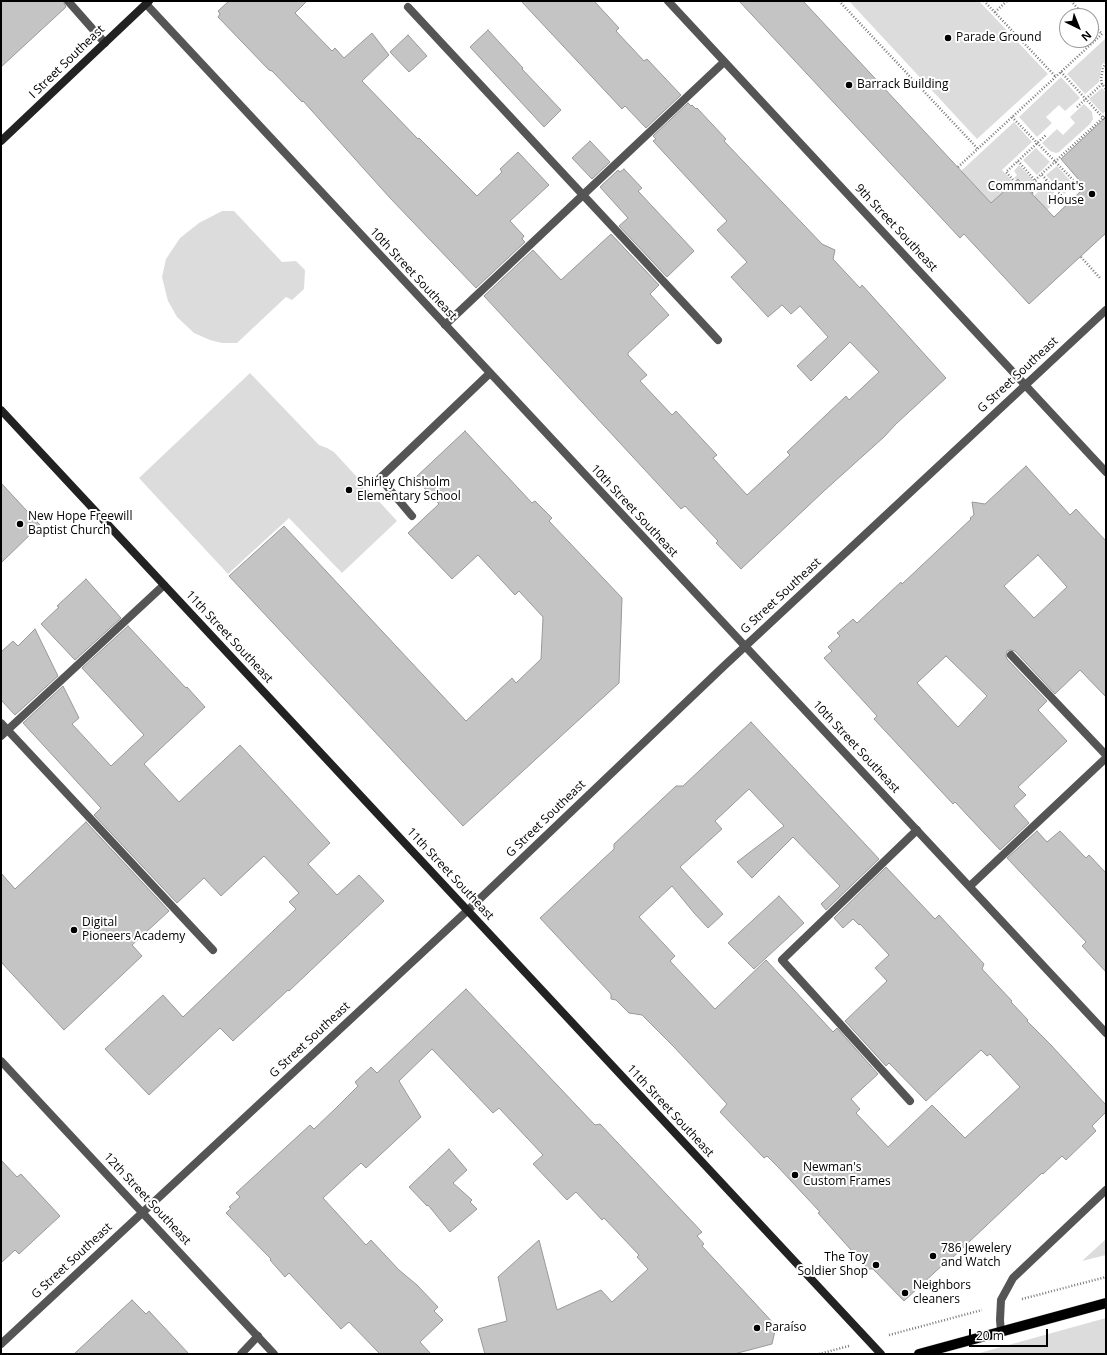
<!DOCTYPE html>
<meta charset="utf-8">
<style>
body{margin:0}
#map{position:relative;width:1107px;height:1355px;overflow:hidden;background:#fff;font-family:"Open Sans",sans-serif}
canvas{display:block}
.frame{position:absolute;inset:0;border:2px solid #000;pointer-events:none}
.north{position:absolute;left:1059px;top:8px;width:40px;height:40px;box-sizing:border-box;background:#fff;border:1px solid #999;border-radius:50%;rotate:137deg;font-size:11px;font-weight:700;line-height:16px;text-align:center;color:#000}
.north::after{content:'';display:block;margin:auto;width:14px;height:18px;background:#000;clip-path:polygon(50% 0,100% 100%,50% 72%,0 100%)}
.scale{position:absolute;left:969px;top:1329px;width:79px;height:18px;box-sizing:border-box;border:2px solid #000;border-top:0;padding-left:5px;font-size:12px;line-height:14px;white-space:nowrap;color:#000;-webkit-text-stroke:3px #fff;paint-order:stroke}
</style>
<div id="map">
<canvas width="1107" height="1355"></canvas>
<div class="frame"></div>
<div class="north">N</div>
<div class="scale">20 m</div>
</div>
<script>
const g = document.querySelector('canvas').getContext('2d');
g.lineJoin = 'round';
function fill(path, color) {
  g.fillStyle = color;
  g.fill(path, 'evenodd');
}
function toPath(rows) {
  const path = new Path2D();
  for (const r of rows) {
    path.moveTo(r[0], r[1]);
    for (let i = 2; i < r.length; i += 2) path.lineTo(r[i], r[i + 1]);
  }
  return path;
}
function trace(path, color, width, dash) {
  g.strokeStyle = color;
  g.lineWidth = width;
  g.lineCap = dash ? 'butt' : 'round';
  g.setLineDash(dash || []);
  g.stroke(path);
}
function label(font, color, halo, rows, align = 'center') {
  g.font = font + ' "Open Sans",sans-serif';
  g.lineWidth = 4;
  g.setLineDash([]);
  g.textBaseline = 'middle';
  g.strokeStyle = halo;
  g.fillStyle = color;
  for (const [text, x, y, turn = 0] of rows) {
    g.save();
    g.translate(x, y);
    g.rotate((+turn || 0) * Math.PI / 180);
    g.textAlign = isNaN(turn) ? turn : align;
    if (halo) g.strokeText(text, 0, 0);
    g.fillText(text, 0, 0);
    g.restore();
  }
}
fill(toPath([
 [849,1,979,1,1048,74,977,139],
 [1106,38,1106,60,1102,65,1099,82,1085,94,1067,74],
 [1061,77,1080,98,1065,111,1059,105,1046,117,1052,123,1037,137,1019,117],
 [1102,88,1106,92,1106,110,1103,114,1089,99],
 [1084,104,1092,112,1093,119,1090,124,1059,152,1056,153,1050,151,1042,143,1057,129,1063,135,1075,123,1070,117],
 [1014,122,1032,142,1002,170,1014,183,991,203,961,171],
 [1036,148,1050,162,1037,175,1023,160],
 [1019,165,1038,185,1031,192,1019,179,1017,180,1014,178,1017,175,1014,171],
 [1057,166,1074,185,1064,194,1046,175],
 [1046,184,1059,198,1047,210,1034,196],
 [222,211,234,211,282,262,296,261,305,270,304,289,292,300,286,297,237,343,222,343,210,340,194,333,177,317,168,301,162,277,166,259,180,238,199,223],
 [250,373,319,445,327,448,334,452,397,521,342,573,289,518,228,574,139,478],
 [1106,1239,1106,1255,1082,1261],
 [1106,1318,1106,1354,976,1354]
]), '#dcdcdc');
const building = toPath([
 [1,1,63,1,66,7,1,67,1,1],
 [229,1,307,1,295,13,332,51,335,48,344,58,372,33,389,55,362,81,418,139,419,138,477,196,502,172,500,169,518,152,549,185,510,221,524,236,522,239,525,242,476,288,390,198,303,101,302,102,272,71,269,70,218,17,220,14,218,11,229,1],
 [521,1,594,1,619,28,616,31,644,61,647,59,681,95,646,128,625,106,622,109,521,1],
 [739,1,803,1,991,203,1018,179,1054,217,1085,187,1061,159,1106,117,1106,233,1029,304,964,234,960,238,739,1],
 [488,30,523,68,522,69,561,110,544,127,470,47,488,30],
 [408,35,427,56,409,72,390,52,408,35],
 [688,103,691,106,692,105,696,109,697,108,726,139,724,141,822,244,835,250,833,259,860,288,862,285,946,378,896,424,884,437,824,491,741,569,716,543,718,541,685,506,681,509,484,296,533,250,561,280,611,234,659,285,650,294,669,315,628,353,628,355,647,375,640,381,672,415,676,411,717,455,713,458,747,495,790,455,787,452,846,396,849,400,879,372,850,342,811,381,797,366,828,337,800,306,791,314,782,305,768,317,731,277,747,262,717,230,727,221,653,141,656,139,653,136,688,103],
 [590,141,610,162,592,179,572,158,590,141],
 [624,169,642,188,638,191,694,251,667,277,619,226,628,218,600,187,618,170,620,172,624,169],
 [465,431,532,503,535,501,552,518,549,521,622,598,619,683,463,826,229,576,284,526,466,721,512,678,516,683,541,659,543,617,519,591,515,595,478,555,452,579,408,533,439,504,415,478,465,431],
 [1026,466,1070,515,1076,509,1106,541,1106,697,1080,670,1055,694,1015,651,1010,650,1007,651,1006,656,1007,659,1047,701,1038,710,1067,741,1018,787,1026,795,1014,806,1029,823,1000,850,955,802,953,804,874,719,877,716,824,658,832,651,828,647,840,636,837,633,853,619,857,623,901,582,902,584,971,519,970,518,974,515,972,502,985,504,1026,466],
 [1038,555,1067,587,1034,618,1004,586,1038,555],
 [946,656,987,696,958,727,917,683,946,656],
 [1,483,40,525,1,563,1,483],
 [86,579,121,618,75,660,41,624,59,607,57,606,86,579],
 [128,626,186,688,187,687,205,707,144,764,179,802,240,745,330,843,308,864,337,895,359,875,384,901,289,991,288,990,233,1041,220,1028,149,1095,105,1049,163,995,183,1017,296,909,289,902,299,893,264,856,221,896,204,878,177,903,94,815,101,808,23,723,63,686,79,718,72,724,111,766,144,735,82,668,128,626],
 [35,629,58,676,15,715,1,700,1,652,13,641,18,646,35,629],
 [751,722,879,859,826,910,821,904,840,886,793,837,752,878,737,862,784,826,749,789,715,821,722,829,680,867,723,914,708,928,694,913,672,886,639,917,675,956,670,961,715,1009,766,960,833,1032,837,1028,878,1074,851,1099,860,1109,856,1113,888,1147,932,1105,965,1138,1020,1087,990,1054,987,1056,981,1050,926,1101,889,1063,886,1066,845,1021,887,981,875,968,889,955,860,924,859,925,853,919,843,928,834,918,886,867,935,919,939,915,984,964,982,969,1012,1001,1011,1002,1028,1020,1027,1021,1051,1045,1106,1105,1106,1112,1092,1126,1096,1131,1066,1160,1062,1156,1043,1174,1042,1173,950,1260,949,1259,904,1301,873,1269,868,1269,818,1213,820,1212,778,1167,767,1156,764,1158,720,1112,727,1104,674,1047,642,1015,629,1013,616,1000,611,999,611,994,540,918,614,849,614,844,676,786,683,786,751,722],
 [86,822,169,911,132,945,142,956,64,1030,1,962,1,873,15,889,86,822],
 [1037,831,1047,842,1060,831,1086,858,1089,855,1106,873,1106,972,1082,946,1086,942,1007,858,1037,831],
 [779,896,804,923,754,969,728,943,779,896],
 [466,989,595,1125,600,1124,702,1232,697,1236,704,1244,702,1246,776,1326,772,1344,734,1354,485,1354,478,1329,507,1321,498,1277,539,1240,557,1310,601,1290,612,1302,648,1269,637,1257,639,1255,604,1218,602,1220,576,1192,567,1200,533,1164,543,1155,499,1108,493,1113,432,1049,399,1081,421,1117,366,1168,361,1163,323,1198,366,1245,371,1240,399,1270,417,1285,438,1307,434,1311,443,1320,420,1342,431,1354,380,1354,349,1322,341,1329,289,1273,285,1277,270,1260,271,1259,226,1213,231,1208,229,1207,240,1197,236,1193,310,1125,314,1129,336,1108,358,1086,355,1082,371,1067,377,1073,466,989],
 [449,1149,467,1170,453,1183,472,1200,470,1202,477,1209,450,1232,428,1205,427,1206,409,1187,449,1149],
 [1,1160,17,1177,21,1174,60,1216,19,1254,15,1250,1,1263,1,1160],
 [132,1300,146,1314,149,1311,189,1354,74,1354,132,1300]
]);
fill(building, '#c4c4c4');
trace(building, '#999', 1);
const primary = toPath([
 [919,1354,1106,1303]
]);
trace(primary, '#dbdbdb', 11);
trace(toPath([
 [839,1,978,149],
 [984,1,1056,77],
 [1071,1,1085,16],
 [995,12,1007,1],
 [1106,63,1103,68,1101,79,1102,84,1106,89],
 [1061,72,1106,121],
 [1077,107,1102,84],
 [1012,117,1076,183],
 [1018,161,1040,186],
 [958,167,1102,34,1091,22],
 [1042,175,1062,196],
 [1035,180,1106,115],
 [1015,182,1006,172,1046,135],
 [1032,193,1047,180],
 [1081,257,1100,278],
 [1022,1299,1106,1277],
 [889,1335,982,1310],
 [819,1354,849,1346]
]), '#777', 2.5, [1, 2]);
trace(toPath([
 [68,1,105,43],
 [408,7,718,340],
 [445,325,724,62],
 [412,516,380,478,490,373],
 [1011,655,1106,755],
 [1,723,213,950],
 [1,736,164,585],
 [970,886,1106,758],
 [910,1101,782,960,917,830],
 [241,1354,258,1336]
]), '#555', 8);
trace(toPath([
 [668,1,1106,472],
 [146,4,1106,1033],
 [1,1061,274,1354],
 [1001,1332,1000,1320,1001,1300,1013,1278,1106,1190],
 [1,1344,467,911,724,666,1106,310]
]), '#555', 8);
trace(toPath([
 [1,141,149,1],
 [1,410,881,1354]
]), '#222', 8);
trace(primary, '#000', 10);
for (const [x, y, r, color] of [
 [948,38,4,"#000"],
 [849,85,4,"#000"],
 [1092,194,4,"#000"],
 [349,490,4,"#000"],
 [20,524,4,"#000"],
 [74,930,4,"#000"],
 [795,1175,4,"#000"],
 [933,1256,4,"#000"],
 [876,1265,4,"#000"],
 [905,1293,4,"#000"],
 [757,1328,4,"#000"]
]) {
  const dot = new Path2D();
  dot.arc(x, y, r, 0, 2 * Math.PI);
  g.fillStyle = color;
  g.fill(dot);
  trace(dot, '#fff', 1.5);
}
label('12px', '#000', '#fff', [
 ["Parade Ground",956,38],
 ["Barrack Building",857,85],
 ["Commmandant's",1084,187,"right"],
 ["House",1084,201,"right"],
 ["Shirley Chisholm",357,483],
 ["Elementary School",357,497],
 ["New Hope Freewill",28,517],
 ["Baptist Church",28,531],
 ["Digital",82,923],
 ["Pioneers Academy",82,937],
 ["Newman's",803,1168],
 ["Custom Frames",803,1182],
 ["786 Jewelery",941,1249],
 ["and Watch",941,1263],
 ["The Toy",868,1258,"right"],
 ["Soldier Shop",868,1272,"right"],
 ["Neighbors",913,1286],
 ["cleaners",913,1300],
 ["Paraíso",765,1328]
], 'left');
label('12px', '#000', '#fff', [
 ["I Street Southeast",67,62,-44],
 ["9th Street Southeast",896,228,47],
 ["10th Street Southeast",413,274,47],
 ["G Street Southeast",1018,375,-43],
 ["10th Street Southeast",634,511,47],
 ["G Street Southeast",781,596,-43],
 ["11th Street Southeast",229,637,47],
 ["10th Street Southeast",856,747,47],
 ["G Street Southeast",546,819,-44],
 ["11th Street Southeast",450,874,47],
 ["G Street Southeast",310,1040,-43],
 ["11th Street Southeast",670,1111,47],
 ["12th Street Southeast",147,1199,47],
 ["G Street Southeast",72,1261,-43]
]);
</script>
